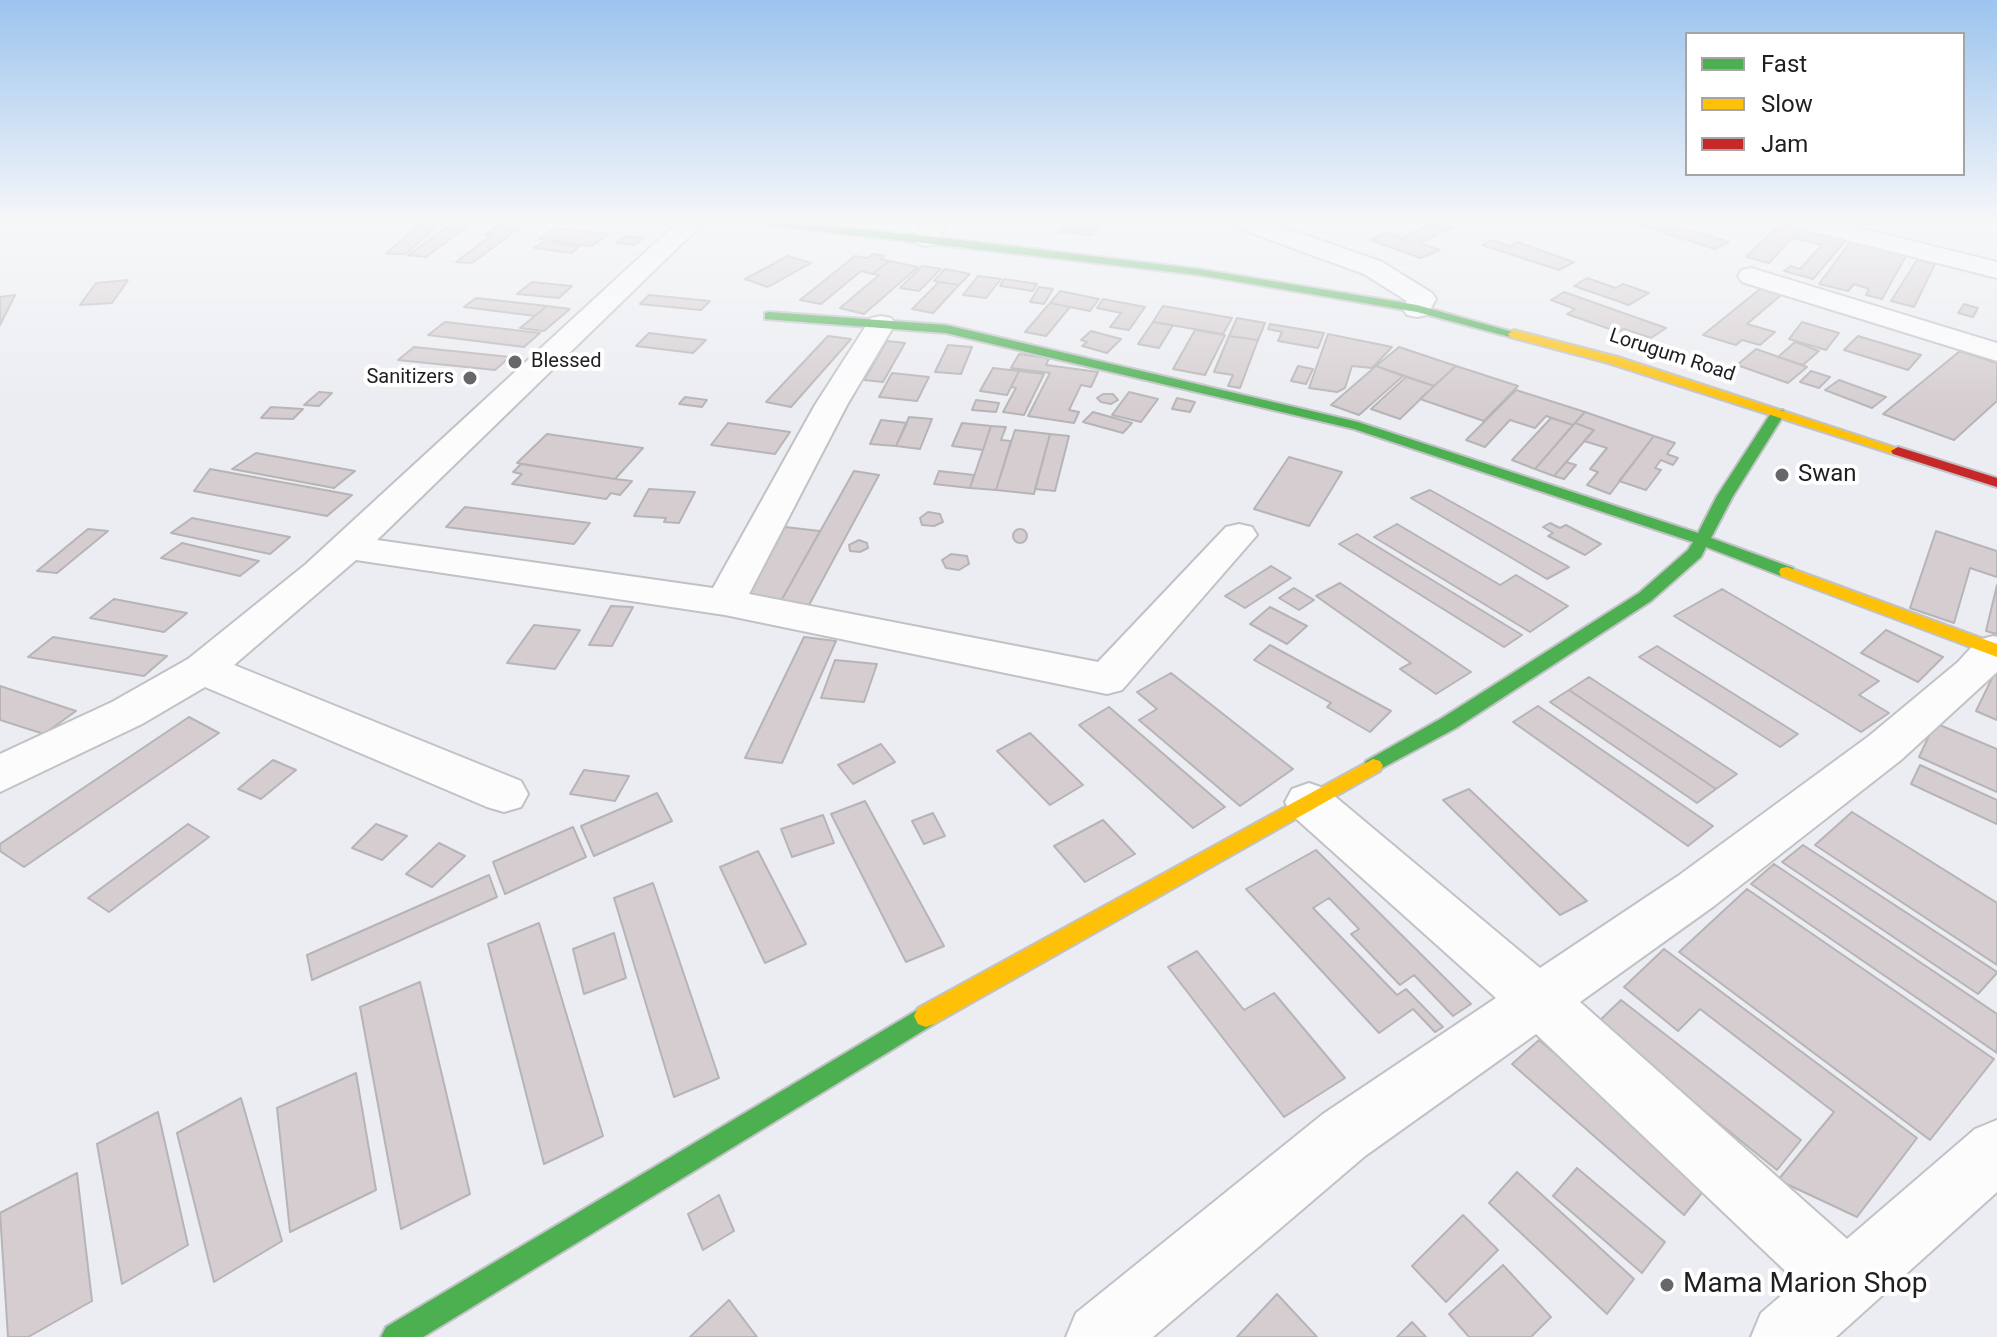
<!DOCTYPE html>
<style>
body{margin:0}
#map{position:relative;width:1997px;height:1337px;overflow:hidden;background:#ecedf2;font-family:Roboto,sans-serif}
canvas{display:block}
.legend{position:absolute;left:1685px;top:32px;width:280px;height:144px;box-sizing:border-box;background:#fff;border:2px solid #a5a5a7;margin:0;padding:10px 14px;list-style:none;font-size:24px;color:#1f1f22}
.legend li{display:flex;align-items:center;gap:16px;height:40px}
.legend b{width:40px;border:2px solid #a5a5a7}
</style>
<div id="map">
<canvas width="1997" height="1337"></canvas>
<ul class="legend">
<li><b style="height:10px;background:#4caf50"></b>Fast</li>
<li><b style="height:10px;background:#ffc107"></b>Slow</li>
<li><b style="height:10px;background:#c62828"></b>Jam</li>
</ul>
</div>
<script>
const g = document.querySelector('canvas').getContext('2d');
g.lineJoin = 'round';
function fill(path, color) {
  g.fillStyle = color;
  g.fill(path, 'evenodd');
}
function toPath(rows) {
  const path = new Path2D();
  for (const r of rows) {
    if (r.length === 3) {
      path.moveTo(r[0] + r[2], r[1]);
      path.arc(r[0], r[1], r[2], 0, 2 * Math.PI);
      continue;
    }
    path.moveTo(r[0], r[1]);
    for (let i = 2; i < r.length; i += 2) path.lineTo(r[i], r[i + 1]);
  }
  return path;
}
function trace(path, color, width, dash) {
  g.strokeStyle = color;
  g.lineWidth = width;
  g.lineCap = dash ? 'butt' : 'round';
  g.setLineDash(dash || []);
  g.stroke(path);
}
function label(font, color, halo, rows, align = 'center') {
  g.font = font + ' Roboto,sans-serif';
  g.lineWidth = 8;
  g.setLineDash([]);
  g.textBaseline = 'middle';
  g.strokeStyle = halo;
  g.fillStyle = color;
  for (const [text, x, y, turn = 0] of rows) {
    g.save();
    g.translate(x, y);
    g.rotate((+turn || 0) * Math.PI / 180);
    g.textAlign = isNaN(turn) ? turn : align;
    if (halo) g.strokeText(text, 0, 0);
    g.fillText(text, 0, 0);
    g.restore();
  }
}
const building = toPath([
 [420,223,472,223,464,229,438,226,405,254,386,254,420,223],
 [1063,223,1102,223,1091,235,1058,232,1063,223],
 [1432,223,1453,227,1420,243,1440,250,1421,258,1370,240,1386,232,1402,238,1432,223],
 [1633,223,1666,223,1729,242,1715,249,1633,223],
 [1781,223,1847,239,1813,279,1784,271,1791,266,1800,269,1822,245,1792,238,1769,263,1746,257,1781,223],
 [499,225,521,227,472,263,456,262,492,235,485,235,499,225],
 [446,228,464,229,426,257,408,255,446,228],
 [555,228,608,234,592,246,539,239,555,228],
 [625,236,644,238,635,245,616,243,625,236],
 [1493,240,1510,246,1517,242,1574,262,1559,270,1482,245,1493,240],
 [1851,241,1907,254,1882,299,1866,295,1869,289,1854,284,1848,291,1819,284,1851,241],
 [543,242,580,246,572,253,534,248,543,242],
 [873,254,885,256,880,259,889,261,873,274,861,271,821,304,800,300,855,256,867,258,873,254],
 [788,256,811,263,768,287,745,279,788,256],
 [1917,260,1935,264,1914,307,1891,301,1917,260],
 [889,261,918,267,864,314,840,308,879,275,873,274,889,261],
 [922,266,941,269,919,291,900,288,922,266],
 [945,269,970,274,959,285,934,281,945,269],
 [978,276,1001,279,986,298,963,295,978,276],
 [1587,278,1616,288,1623,284,1649,293,1629,305,1574,286,1587,278],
 [1004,279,1037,284,1033,291,1000,286,1004,279],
 [128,280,112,303,80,305,96,283,128,280],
 [532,282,572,286,559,298,517,294,532,282],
 [939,282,959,285,933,313,912,309,939,282],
 [1039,287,1053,289,1044,304,1030,302,1039,287],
 [1760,289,1781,295,1747,324,1775,332,1760,345,1742,340,1736,345,1703,335,1760,289],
 [1060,291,1099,299,1090,311,1050,303,1060,291],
 [1564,292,1666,328,1651,338,1624,329,1618,332,1567,314,1575,309,1551,300,1564,292],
 [15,295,0,325,0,297,15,295],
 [649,295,710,301,701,310,640,304,649,295],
 [476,298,547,306,535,316,464,307,476,298],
 [1103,299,1145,307,1129,330,1110,327,1121,313,1097,308,1103,299],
 [1050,303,1070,307,1046,336,1025,332,1050,303],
 [1964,304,1978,308,1973,317,1958,313,1964,304],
 [547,306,570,309,544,331,520,328,547,306],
 [1163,306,1232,318,1223,334,1153,322,1163,306],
 [1237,318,1265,323,1258,340,1229,336,1237,318],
 [445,322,540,333,524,347,428,335,445,322],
 [1153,322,1173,325,1159,348,1138,344,1153,322],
 [1802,322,1839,333,1826,350,1789,339,1802,322],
 [1270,324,1324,333,1318,348,1278,341,1282,332,1268,329,1270,324],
 [1195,330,1225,335,1205,375,1173,369,1195,330],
 [1091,331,1121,339,1107,353,1082,346,1087,342,1081,340,1091,331],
 [649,333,706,340,693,353,636,346,649,333],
 [1328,334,1392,347,1372,368,1352,366,1345,388,1337,392,1309,388,1328,334],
 [828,336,851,339,791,407,766,402,828,336],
 [1229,336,1258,340,1240,388,1228,386,1233,375,1214,372,1229,336],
 [1858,336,1921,355,1908,370,1844,350,1858,336],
 [887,341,905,343,883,382,864,380,887,341],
 [1795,342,1819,351,1803,365,1778,357,1795,342],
 [948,345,972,347,961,374,935,372,948,345],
 [414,347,510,357,495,370,398,360,414,347],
 [1399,347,1456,366,1434,386,1376,366,1399,347],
 [1756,349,1807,367,1788,383,1737,365,1756,349],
 [1960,351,1997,363,1997,401,1954,440,1883,414,1960,351],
 [1019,354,1049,358,1046,365,1098,372,1091,387,1081,385,1069,410,1079,412,1074,423,1028,416,1050,373,1011,368,1019,354],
 [1298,366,1313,369,1306,384,1291,381,1298,366],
 [1376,366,1403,376,1359,415,1331,405,1376,366],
 [1456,366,1518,386,1484,421,1420,399,1456,366],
 [993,368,1019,371,1007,395,980,391,993,368],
 [1019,371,1044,374,1024,415,1003,412,1016,388,1011,387,1019,371],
 [1811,371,1830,377,1819,388,1800,382,1811,371],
 [892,373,929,377,917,401,879,397,892,373],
 [1406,377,1434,386,1400,419,1371,409,1406,377],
 [1839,380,1886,397,1872,408,1825,390,1839,380],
 [1516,390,1585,412,1573,425,1546,416,1535,428,1510,420,1485,447,1466,440,1516,390],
 [319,392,332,393,319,406,304,405,319,392],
 [1129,392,1158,399,1141,422,1112,415,1129,392],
 [1103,394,1113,394,1118,400,1111,404,1101,402,1097,398,1103,394],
 [685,397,707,400,702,407,679,404,685,397],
 [1177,398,1195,402,1190,412,1172,409,1177,398],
 [976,400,999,403,996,412,972,410,976,400],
 [271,407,303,409,293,419,261,418,271,407],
 [1093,412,1132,423,1123,433,1083,422,1093,412],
 [1585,412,1654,436,1610,494,1587,485,1598,472,1590,469,1607,448,1584,441,1594,430,1575,423,1585,412],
 [909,417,932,419,920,449,896,446,909,417],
 [1551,418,1573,425,1535,469,1512,460,1551,418],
 [881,420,907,423,896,446,870,444,881,420],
 [728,423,790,432,775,454,711,445,728,423],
 [962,423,991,426,983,450,952,446,962,423],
 [1575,423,1594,430,1554,476,1535,469,1575,423],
 [991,426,1006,427,1001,440,1011,441,996,490,970,488,991,426],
 [1015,430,1050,434,1034,494,996,490,1015,430],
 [547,434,643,448,615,479,517,463,547,434],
 [1050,434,1069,436,1055,491,1035,489,1050,434],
 [1654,436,1675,443,1667,454,1678,458,1673,465,1661,460,1655,468,1661,470,1646,490,1619,481,1654,436],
 [256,453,355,471,334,488,232,469,256,453],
 [1289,457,1342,472,1309,526,1254,509,1289,457],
 [1566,462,1576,465,1564,479,1554,476,1566,462],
 [521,464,615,479,632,481,620,495,611,493,606,499,512,484,522,474,513,472,521,464],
 [210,469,352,495,327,516,194,491,210,469],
 [854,471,879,475,809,605,781,601,854,471],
 [939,471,974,475,970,488,934,484,939,471],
 [649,489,695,492,679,523,664,522,666,518,634,516,649,489],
 [1430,490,1569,567,1547,579,1411,498,1430,490],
 [465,507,590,523,574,544,446,527,465,507],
 [928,512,940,514,943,522,934,526,922,525,920,518,928,512],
 [192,518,290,537,270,554,171,533,192,518],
 [1550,523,1560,528,1566,525,1601,544,1585,555,1548,536,1553,533,1543,527,1550,523],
 [1397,524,1500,585,1516,575,1568,606,1530,632,1374,537,1397,524],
 [785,527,820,531,781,601,744,595,785,527],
 [1020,536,7],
 [88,529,108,531,57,573,37,571,88,529],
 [1936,531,1997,551,1997,577,1970,568,1954,623,1910,608,1936,531],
 [1357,534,1522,635,1504,647,1339,544,1357,534],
 [859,540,867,543,868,548,860,552,850,551,849,545,859,540],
 [182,543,259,561,240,576,161,558,182,543],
 [951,554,967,556,969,564,959,570,946,568,942,560,951,554],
 [1271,566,1291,578,1245,608,1225,596,1271,566],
 [1340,583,1471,672,1436,694,1400,669,1411,663,1316,596,1340,583],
 [1997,585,1997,634,1986,631,1997,585],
 [1294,588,1314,600,1299,610,1279,598,1294,588],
 [1722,589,1879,681,1859,695,1889,713,1861,732,1674,616,1722,589],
 [114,599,187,613,164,632,90,618,114,599],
 [611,606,633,607,612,646,589,645,611,606],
 [1270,607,1307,626,1287,644,1250,624,1270,607],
 [534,625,580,630,555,669,507,663,534,625],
 [1886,630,1943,657,1918,682,1861,653,1886,630],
 [53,637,167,656,144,676,28,657,53,637],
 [804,637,836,641,782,763,745,758,804,637],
 [1270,645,1391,711,1370,732,1327,707,1331,703,1254,660,1270,645],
 [1657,646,1798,734,1780,747,1639,657,1657,646],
 [835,660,877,664,864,702,821,698,835,660],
 [1997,668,1997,720,1976,711,1997,668],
 [1171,673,1293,769,1240,806,1139,720,1157,709,1137,692,1171,673],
 [1589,677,1737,774,1716,789,1569,690,1589,677],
 [0,686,76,711,44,734,0,720,0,686],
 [1569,690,1716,789,1697,803,1550,702,1569,690],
 [1538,706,1713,826,1688,846,1513,722,1538,706],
 [1109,707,1225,807,1193,828,1079,725,1109,707],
 [189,717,219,733,24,867,0,851,0,844,189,717],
 [1935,723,1997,749,1997,792,1919,757,1935,723],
 [1030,733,1083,785,1050,805,997,751,1030,733],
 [881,744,895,762,853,784,838,765,881,744],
 [273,760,296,770,261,799,238,789,273,760],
 [1920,765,1997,800,1997,824,1911,784,1920,765],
 [584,770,629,776,615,801,570,794,584,770],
 [1469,789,1587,901,1560,915,1443,800,1469,789],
 [657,793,672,821,594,856,581,826,657,793],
 [865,801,944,946,906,962,831,814,865,801],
 [1852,812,1997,903,1997,965,1815,845,1852,812],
 [933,813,945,836,924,844,912,821,933,813],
 [823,815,834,843,792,857,781,829,823,815],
 [1103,820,1135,854,1085,882,1054,846,1103,820],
 [188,824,209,837,109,912,88,898,188,824],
 [376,824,407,836,382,860,352,848,376,824],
 [573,827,586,857,505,894,493,862,573,827],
 [439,843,465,856,432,887,406,874,439,843],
 [1803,845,1997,972,1997,973,1978,994,1782,862,1803,845],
 [1316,850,1471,1004,1453,1016,1414,975,1400,985,1351,934,1359,929,1329,898,1313,908,1397,995,1406,989,1443,1027,1435,1032,1413,1009,1379,1033,1246,889,1316,850],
 [758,851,806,944,765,963,720,867,758,851],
 [1774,864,1997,1014,1997,1053,1751,884,1774,864],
 [489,875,497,897,312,980,307,955,489,875],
 [653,883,719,1078,674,1097,614,898,653,883],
 [1747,889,1994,1059,1930,1140,1679,952,1747,889],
 [539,923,603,1136,544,1164,488,944,539,923],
 [614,933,626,978,584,994,573,949,614,933],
 [1664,949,1917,1138,1857,1217,1778,1180,1834,1112,1700,1009,1678,1031,1624,987,1664,949],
 [1197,951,1244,1010,1274,993,1345,1078,1284,1117,1168,967,1197,951],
 [420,982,470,1194,401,1229,360,1007,420,982],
 [1621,1000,1801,1140,1777,1170,1596,1024,1621,1000],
 [1539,1040,1709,1184,1684,1215,1512,1064,1539,1040],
 [356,1073,376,1190,290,1232,277,1108,356,1073],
 [241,1098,282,1241,214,1282,177,1133,241,1098],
 [158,1112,188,1245,122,1284,97,1144,158,1112],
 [1577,1168,1665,1242,1642,1273,1553,1196,1577,1168],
 [1517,1172,1634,1279,1607,1314,1489,1203,1517,1172],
 [77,1173,92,1301,28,1337,8,1337,0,1213,77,1173],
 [719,1195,734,1231,703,1250,688,1214,719,1195],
 [1463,1215,1498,1250,1446,1302,1412,1266,1463,1215],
 [1503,1265,1551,1317,1531,1337,1469,1337,1449,1314,1503,1265],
 [1277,1294,1317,1337,1237,1337,1277,1294],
 [729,1300,757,1337,690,1337,729,1300],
 [1412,1322,1426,1337,1397,1337,1412,1322]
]);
fill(building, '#d5cdcf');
trace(building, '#b6b4b7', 2);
const street = toPath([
 [677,223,703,223,377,540,713,588,815,405,871,318,881,316,891,318,895,324,847,405,749,594,1098,662,1226,527,1239,524,1252,527,1257,535,1122,690,1107,694,725,615,356,560,234,665,521,781,528,794,521,807,504,812,487,807,205,687,142,724,0,792,0,754,112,702,188,659,306,564,677,223],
 [923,223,947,223,935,244,926,246,917,244,914,239,923,223],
 [1235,223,1271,223,1382,262,1432,293,1436,299,1427,315,1417,317,1407,315,1403,309,1407,301,1364,274,1238,228,1235,223],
 [1796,223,1839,223,1997,262,1997,278,1799,228,1796,223],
 [1751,268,1997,343,1997,361,1742,282,1738,276,1742,270,1751,268],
 [1993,636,1997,637,1997,672,1901,760,1714,906,1580,1002,1847,1239,1975,1129,1997,1120,1997,1192,1836,1337,1751,1337,1761,1313,1797,1282,1536,1034,1365,1156,1153,1337,1066,1337,1076,1313,1323,1114,1496,998,1292,815,1285,802,1292,789,1309,783,1326,789,1540,968,1678,876,1869,736,1958,662,1978,640,1993,636]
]);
const fast = toPath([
 [752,223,793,223,926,236,1199,269,1417,305,1520,334,1514,338,1417,312,1199,275,752,223],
 [769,312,946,325,1358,422,1698,533,1717,496,1773,410,1783,410,1785,413,1733,496,1711,538,1793,568,1795,572,1793,576,1781,576,1706,547,1701,557,1651,601,1456,728,1373,773,1366,771,1363,766,1366,761,1442,718,1639,593,1688,550,1693,542,1354,429,946,333,765,319,765,313,769,312],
 [926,1005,934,1008,938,1016,934,1024,423,1337,381,1337,386,1327,926,1005]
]);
const slow = toPath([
 [1514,330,1618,357,1905,451,1898,455,1893,454,1608,363,1510,337,1508,334,1514,330],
 [1787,567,1997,644,1997,657,1781,576,1779,572,1781,568,1787,567],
 [1373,759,1380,761,1383,766,1380,771,934,1024,926,1027,918,1024,914,1016,918,1008,1373,759]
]);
const jam = toPath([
 [1898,447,1997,478,1997,487,1893,454,1891,451,1898,447]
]);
trace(street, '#c1c2c5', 4);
trace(fast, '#c1c2c5', 4);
trace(slow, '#c1c2c5', 4);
trace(jam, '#c1c2c5', 4);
fill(street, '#fcfcfd');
fill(fast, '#4caf50');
fill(slow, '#ffc107');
fill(jam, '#c62828');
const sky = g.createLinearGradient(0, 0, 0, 410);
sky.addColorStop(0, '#9cc4ee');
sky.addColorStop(0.54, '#f6f7f9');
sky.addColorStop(1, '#f6f7f900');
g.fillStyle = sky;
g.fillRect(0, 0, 1997, 410);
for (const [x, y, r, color] of [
 [515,362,8,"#67676b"],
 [470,378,8,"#67676b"],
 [1782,475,8,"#67676b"],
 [1667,1285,8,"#67676b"]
]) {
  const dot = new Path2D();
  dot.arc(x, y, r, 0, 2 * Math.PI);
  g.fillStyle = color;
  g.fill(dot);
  trace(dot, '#fff', 3);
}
label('20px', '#1f1f22', '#fff', [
 ["Lorugum Road",1672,356,18]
]);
label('20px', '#1f1f22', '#fff', [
 ["Blessed",531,362],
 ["Sanitizers",454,378,"right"]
], 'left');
label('24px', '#1f1f22', '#fff', [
 ["Swan",1798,475]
], 'left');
label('28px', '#1f1f22', '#fff', [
 ["Mama Marion Shop",1683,1285]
], 'left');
</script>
